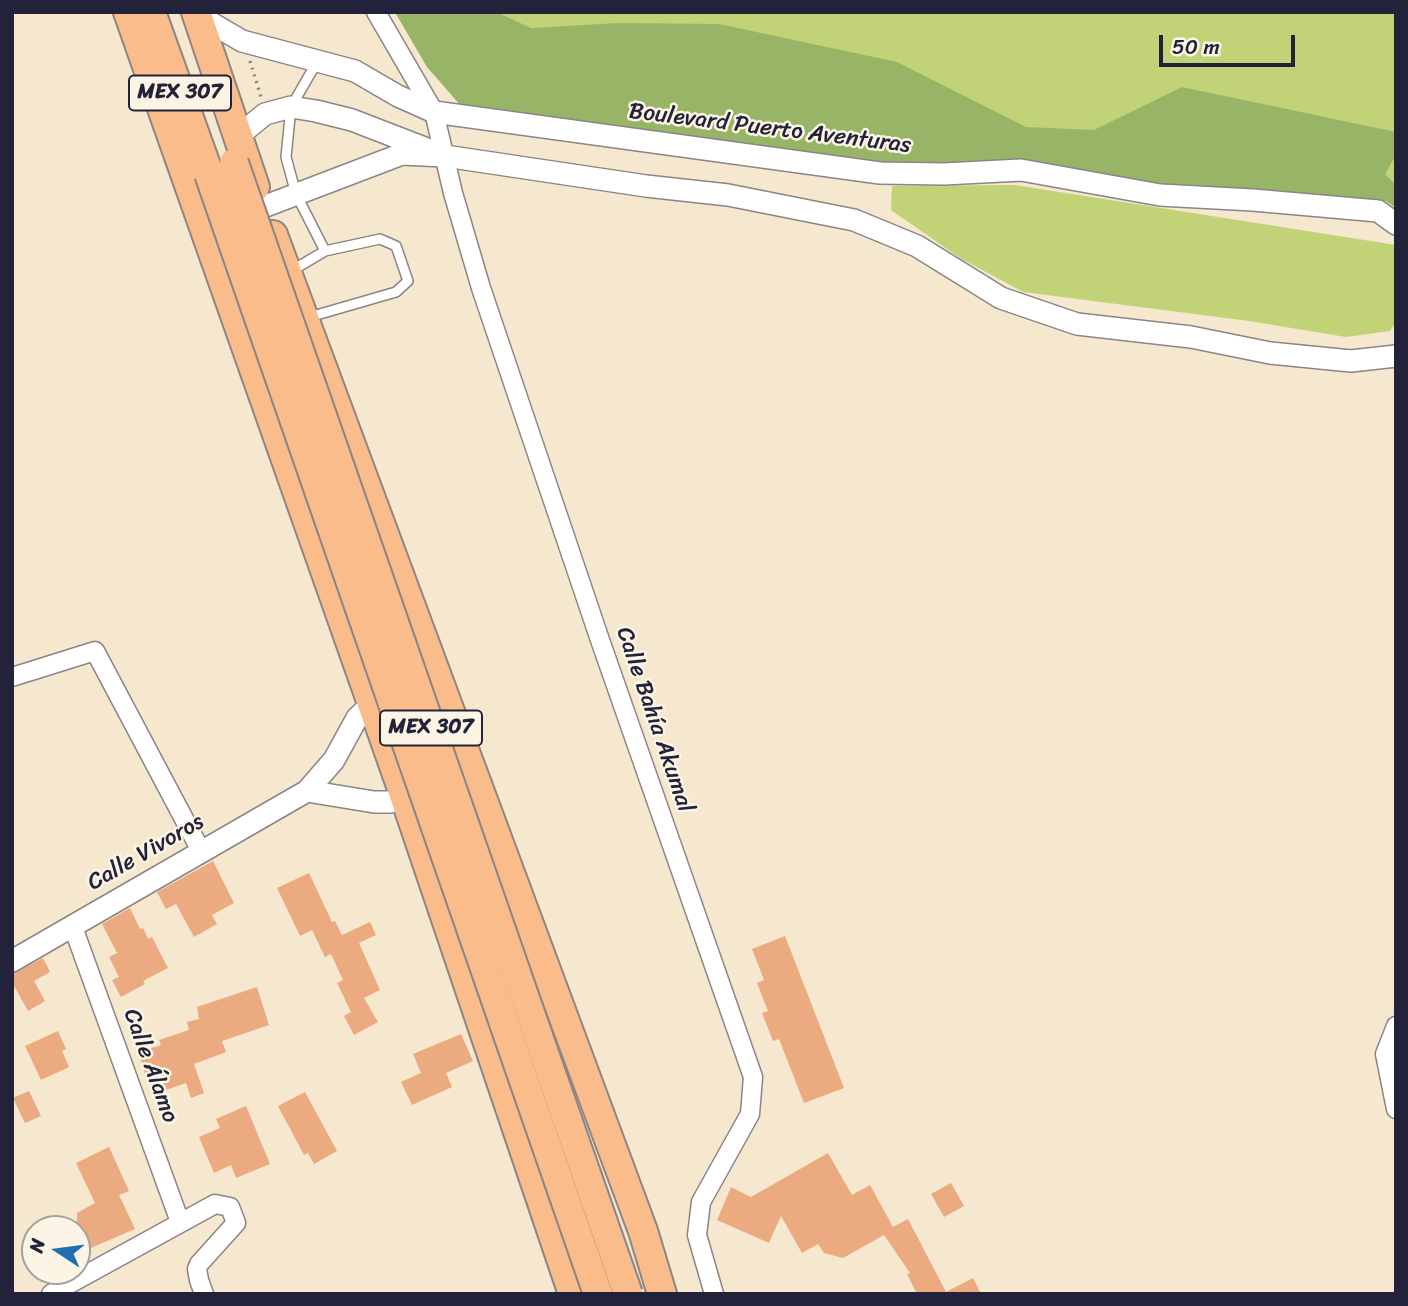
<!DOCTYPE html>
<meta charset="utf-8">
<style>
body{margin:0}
#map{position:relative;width:1408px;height:1306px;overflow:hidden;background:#f6e7cf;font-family:Sriracha,sans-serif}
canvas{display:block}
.frame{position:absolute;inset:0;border:14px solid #22223b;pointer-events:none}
.north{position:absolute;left:21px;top:1215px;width:70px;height:70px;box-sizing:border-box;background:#fcf5e5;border:2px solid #a5a1a1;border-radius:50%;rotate:283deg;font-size:19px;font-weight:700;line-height:28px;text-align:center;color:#22223b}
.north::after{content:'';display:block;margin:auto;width:24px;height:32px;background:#1f6fb2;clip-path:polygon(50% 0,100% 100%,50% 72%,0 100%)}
.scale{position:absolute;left:1159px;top:35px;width:136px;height:32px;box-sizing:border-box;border:4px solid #22223b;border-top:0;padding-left:9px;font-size:21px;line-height:24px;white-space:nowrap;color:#22223b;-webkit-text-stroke:5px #fcf5e5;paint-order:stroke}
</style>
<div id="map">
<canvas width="1408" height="1306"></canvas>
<div class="frame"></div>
<div class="north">N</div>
<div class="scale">50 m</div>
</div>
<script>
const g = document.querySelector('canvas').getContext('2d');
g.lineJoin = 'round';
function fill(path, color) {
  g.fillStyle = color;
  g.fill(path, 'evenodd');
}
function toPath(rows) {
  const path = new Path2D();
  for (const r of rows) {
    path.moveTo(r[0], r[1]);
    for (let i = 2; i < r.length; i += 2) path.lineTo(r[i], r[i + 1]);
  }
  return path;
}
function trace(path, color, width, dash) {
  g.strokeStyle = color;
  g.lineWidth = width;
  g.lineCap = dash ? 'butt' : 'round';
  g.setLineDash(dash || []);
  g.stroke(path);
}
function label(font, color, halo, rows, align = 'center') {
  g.font = font + ' Sriracha,sans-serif';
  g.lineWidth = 5;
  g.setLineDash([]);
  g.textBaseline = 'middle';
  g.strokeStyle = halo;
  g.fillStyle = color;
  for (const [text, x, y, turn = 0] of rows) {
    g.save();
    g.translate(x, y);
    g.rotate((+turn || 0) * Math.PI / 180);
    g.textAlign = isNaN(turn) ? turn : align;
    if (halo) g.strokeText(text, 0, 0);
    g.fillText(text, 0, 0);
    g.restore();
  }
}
fill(toPath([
 [395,12,1396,12,1396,208,1386,201,1148,185,427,67],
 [1015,185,1396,245,1396,322,1390,331,1346,337,1249,321,1023,292,960,258,891,210,892,186]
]), '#c1d376');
fill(toPath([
 [395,12,496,12,531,28,619,23,719,24,897,62,1026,127,1094,130,1182,87,1396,132,1396,155,1385,174,1396,185,1396,208,1386,201,1148,185,927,164,812,159,461,106,427,67]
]), '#98b567');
fill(toPath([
 [213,861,234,903,212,915,217,924,194,937,176,904,166,909,157,892],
 [309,873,332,922,335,921,342,935,370,922,376,935,359,943,380,990,364,998,378,1022,354,1035,344,1016,351,1012,337,983,343,980,331,954,325,957,312,930,300,936,277,888],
 [130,908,140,929,143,928,148,939,152,937,168,968,143,981,145,984,121,997,112,980,119,977,109,957,117,953,102,924],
 [785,936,844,1088,804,1103,779,1039,773,1041,762,1013,768,1011,757,983,764,980,752,949],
 [43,958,50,972,34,981,45,1001,28,1011,12,982,12,974],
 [257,987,269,1025,222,1041,226,1052,194,1064,204,1093,191,1098,186,1083,160,1092,153,1071,145,1074,139,1052,161,1045,159,1040,189,1030,187,1022,199,1019,197,1007],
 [58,1031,66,1049,62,1051,69,1067,41,1080,25,1046],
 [461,1034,473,1061,446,1073,452,1087,412,1105,401,1082,421,1073,413,1054],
 [29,1091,41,1116,25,1123,13,1098],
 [305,1092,337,1151,314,1164,308,1153,304,1155,278,1106],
 [246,1106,270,1164,236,1178,231,1165,214,1173,199,1137,220,1128,216,1119],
 [109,1147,129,1191,119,1195,135,1229,77,1254,77,1213,95,1203,76,1163],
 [828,1153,852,1195,870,1185,893,1227,908,1219,946,1292,973,1278,981,1294,917,1294,907,1274,910,1273,884,1235,843,1258,824,1253,818,1244,802,1253,781,1216,769,1243,717,1220,731,1187,751,1197],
 [951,1183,964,1206,944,1217,931,1194]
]), '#ebaa80');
const service = toPath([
 [317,62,291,107,286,157,296,194,325,251],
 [291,271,325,251,380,239,396,246,408,281,396,292,306,318]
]);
const minor = toPath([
 [376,12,434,112,453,193,481,288,600,640,753,1077,750,1114,701,1202,697,1235,714,1294],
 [12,677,95,651,201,851],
 [73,927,180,1222],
 [1396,1026,1385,1054,1396,1109],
 [51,1294,215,1204,230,1207,236,1223,199,1264,197,1269,199,1280,204,1294]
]);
const tertiary = toPath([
 [196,14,242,41,355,71,398,96,434,112,880,173,944,174,1021,170,1160,195,1253,200,1378,211,1396,224],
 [238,136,265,114,291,107,316,111,352,120,427,149],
 [263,207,402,154,445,156,646,186,728,195,854,220,917,246,1001,298,1077,324,1191,337,1270,353,1351,361,1396,356],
 [307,791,374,802,390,802,418,792],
 [12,961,307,791,334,760,357,718,372,704,384,698]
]);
const trunk = toPath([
 [128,12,400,783,573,1294],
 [151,12,209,174],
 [196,12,255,187],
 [273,235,643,1231,662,1294]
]);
trace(service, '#8c8485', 12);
trace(minor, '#8c8485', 21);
trace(tertiary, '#8c8485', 24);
trace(trunk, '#8c8485', 32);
trace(toPath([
 [250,61,261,97]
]), '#8c8485', 3.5, [2, 5]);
trace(service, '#fff', 9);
trace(minor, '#fff', 18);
trace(tertiary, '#fff', 21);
trace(trunk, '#f9bc8a', 28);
const trunkBridge = toPath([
 [234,163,628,1294],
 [209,174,598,1294]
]);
trace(trunkBridge, '#8c8485', 32, []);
trace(trunkBridge, '#f9bc8a', 28);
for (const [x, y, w] of [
 [180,93,102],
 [431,728,102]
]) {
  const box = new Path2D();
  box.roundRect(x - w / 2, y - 17.5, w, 35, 5);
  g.fillStyle = '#fcf5e5';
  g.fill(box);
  trace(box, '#22223b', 2);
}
label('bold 21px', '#22223b', null, [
 ["MEX 307",180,93],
 ["MEX 307",431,728]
]);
label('23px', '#22223b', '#fcf5e5', [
 ["Boulevard Puerto Aventuras",770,129,7],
 ["Calle Bahía Akumal",654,720,71],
 ["Calle Vivoros",146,853,-30],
 ["Calle Álamo",150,1066,70]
]);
</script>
